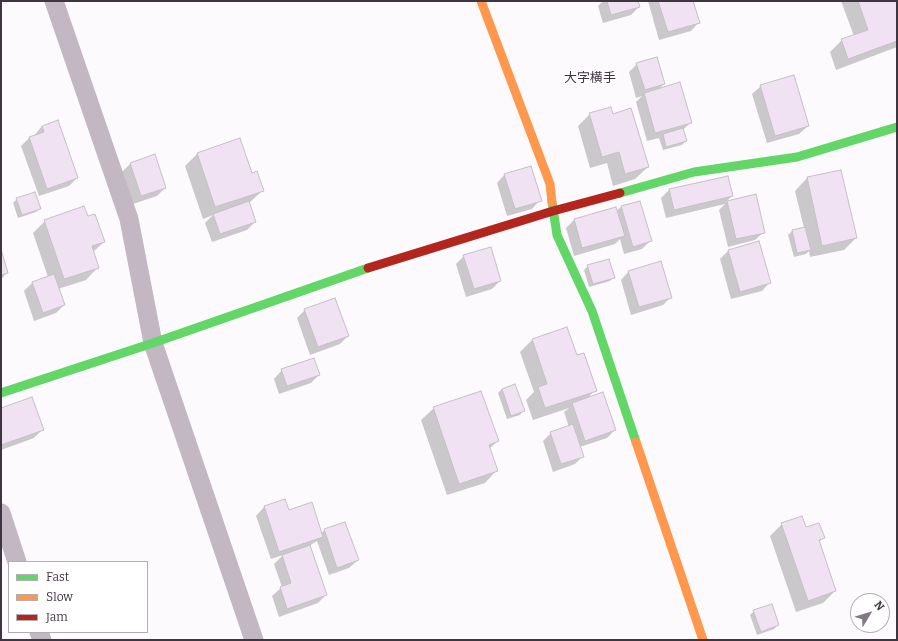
<!DOCTYPE html>
<meta charset="utf-8">
<style>
body{margin:0}
#map{position:relative;width:898px;height:641px;overflow:hidden;background:#fdfafe;font-family:Bitter,serif}
canvas{display:block}
.frame{position:absolute;inset:0;border:2px solid #3f3540;pointer-events:none}
.legend{position:absolute;left:8px;top:561px;width:140px;height:72px;box-sizing:border-box;background:#fff;border:1px solid #b2aeb3;margin:0;padding:5px 7px;list-style:none;font-size:12px;color:#3f3540}
.legend li{display:flex;align-items:center;gap:8px;height:20px}
.legend b{width:20px;border:1px solid #b2aeb3}
.north{position:absolute;left:850px;top:593px;width:40px;height:40px;box-sizing:border-box;background:#fff;border:1px solid #b2aeb3;border-radius:50%;rotate:52deg;font-size:11px;font-weight:700;line-height:16px;text-align:center;color:#3f3540}
.north::after{content:'';display:block;margin:auto;width:14px;height:18px;background:#827a82;clip-path:polygon(50% 0,100% 100%,50% 72%,0 100%)}
</style>
<div id="map">
<canvas width="898" height="641"></canvas>
<div class="frame"></div>
<ul class="legend">
<li><b style="height:5px;background:#63d668"></b>Fast</li>
<li><b style="height:5px;background:#ff974d"></b>Slow</li>
<li><b style="height:5px;background:#b3261e"></b>Jam</li>
</ul>
<div class="north">N</div>
</div>
<script>
const g = document.querySelector('canvas').getContext('2d');
g.lineJoin = 'round';
function fill(path, color) {
  g.fillStyle = color;
  g.fill(path, 'evenodd');
}
function toPath(rows) {
  const path = new Path2D();
  for (const r of rows) {
    path.moveTo(r[0], r[1]);
    for (let i = 2; i < r.length; i += 2) path.lineTo(r[i], r[i + 1]);
  }
  return path;
}
function trace(path, color, width, dash) {
  g.strokeStyle = color;
  g.lineWidth = width;
  g.lineCap = dash ? 'butt' : 'round';
  g.setLineDash(dash || []);
  g.stroke(path);
}
function label(font, color, halo, rows, align = 'center') {
  g.font = font + ' Bitter,"Noto Sans JP",serif';
  g.lineWidth = 3;
  g.setLineDash([]);
  g.textBaseline = 'middle';
  g.strokeStyle = halo;
  g.fillStyle = color;
  for (const [text, x, y, turn = 0] of rows) {
    g.save();
    g.translate(x, y);
    g.rotate((+turn || 0) * Math.PI / 180);
    g.textAlign = isNaN(turn) ? turn : align;
    if (halo) g.strokeText(text, 0, 0);
    g.fillText(text, 0, 0);
    g.restore();
  }
}
fill(toPath([
 [603,1,637,1,639,7,631,15,603,23,598,6],
 [648,1,692,1,699,22,691,31,659,40],
 [841,1,897,1,897,47,836,70,830,52,842,40,854,36],
 [637,64,664,84,658,90,690,123,683,130,686,141,682,145,663,150,659,138,647,141,636,102,642,96,636,98,629,72],
 [761,86,808,126,799,134,767,143,752,94],
 [590,114,612,115,648,167,635,179,613,186,607,163,590,168,578,126],
 [42,126,77,178,69,186,39,196,21,146,30,137,34,136],
 [239,139,251,174,262,191,249,203,255,222,247,230,212,242,205,223,213,215,203,219,185,166,197,154],
 [154,155,165,188,157,196,133,204,122,172,130,164],
 [841,171,856,238,844,250,810,257,809,251,806,254,794,257,788,235,792,231,804,228,795,191,807,178],
 [505,174,540,200,532,209,507,216,497,183],
 [669,190,732,196,726,202,755,195,764,232,755,240,728,247,719,210,725,204,666,218,661,198],
 [17,199,40,208,36,212,18,218,13,203],
 [639,202,650,241,642,249,624,254,620,239,615,244,574,256,566,228,574,220,615,208,616,211,621,207],
 [87,217,104,242,93,252,98,267,86,280,58,289,64,305,56,313,34,321,24,291,32,283,48,277,33,233,45,221],
 [758,242,770,282,762,291,731,299,720,259,728,251],
 [1,252,7,273,1,279],
 [464,256,500,281,492,289,466,297,456,264],
 [588,266,613,277,610,281,589,287,584,270],
 [629,271,671,297,663,305,631,315,621,280],
 [305,310,348,336,340,344,310,355,297,318],
 [532,340,576,356,595,390,587,399,615,430,607,438,580,447,583,456,575,464,553,472,543,441,551,433,569,427,564,412,569,408,533,420,526,400,534,392,520,352],
 [282,370,319,375,311,383,279,394,274,379],
 [502,389,523,411,520,415,507,419,498,393],
 [434,408,498,441,489,449,497,470,485,483,447,495,421,420],
 [1,409,42,430,34,438,1,450],
 [284,500,288,512,321,533,325,530,358,560,349,568,329,575,317,541,309,546,326,595,318,603,279,617,272,596,282,587,274,564,283,555,271,559,256,516,264,507],
 [782,524,805,529,823,538,818,543,835,591,823,603,796,612,770,536],
 [754,611,778,625,774,629,757,635,750,615]
]), '#0003');
const building = toPath([
 [607,1,638,1,640,7,611,15,607,1],
 [658,1,693,1,700,23,668,32,658,1],
 [858,1,897,1,897,41,848,59,841,39,868,30,858,1],
 [657,57,665,84,645,90,636,63,657,57],
 [794,75,809,126,775,136,760,85,794,75],
 [680,82,692,123,655,133,644,93,680,82],
 [611,107,613,114,631,108,649,167,625,174,619,152,602,157,589,113,611,107],
 [58,120,78,178,47,189,29,137,44,132,42,126,58,120],
 [683,128,687,141,666,147,663,134,683,128],
 [240,138,252,173,257,171,264,191,215,207,197,153,240,138],
 [155,154,166,188,141,196,130,163,155,154],
 [531,166,542,201,515,209,504,174,531,166],
 [841,170,857,238,822,246,807,177,841,170],
 [728,176,733,196,674,210,669,189,728,176],
 [35,192,41,209,22,215,16,198,35,192],
 [756,194,765,233,736,239,727,201,756,194],
 [249,201,256,222,220,234,213,214,249,201],
 [640,201,652,241,633,247,621,206,640,201],
 [84,206,88,216,95,214,105,242,92,246,99,268,64,279,44,220,84,206],
 [616,207,625,236,582,248,574,219,616,207],
 [805,227,811,250,797,253,792,230,805,227],
 [759,241,771,283,740,292,728,250,759,241],
 [491,247,501,281,474,289,463,255,491,247],
 [1,249,8,273,1,275,1,249],
 [609,259,615,278,593,284,587,265,609,259],
 [661,261,672,298,639,307,628,271,661,261],
 [54,274,65,305,43,313,32,282,54,274],
 [335,298,349,336,318,347,304,309,335,298],
 [567,327,577,355,584,353,597,391,545,408,538,387,547,384,532,339,567,327],
 [314,358,320,375,287,386,281,369,314,358],
 [515,384,525,411,511,416,502,389,515,384],
 [481,391,499,441,489,445,498,471,459,484,433,407,481,391],
 [603,392,616,430,585,441,572,403,603,392],
 [32,397,44,430,1,445,1,408,32,397],
 [573,424,584,457,561,464,550,432,573,424],
 [285,499,289,510,312,502,323,537,279,552,264,506,285,499],
 [802,516,806,527,819,523,825,538,819,540,836,591,808,601,781,523,802,516],
 [345,522,359,560,337,568,324,529,345,522],
 [310,545,327,595,287,609,280,587,291,583,282,555,310,545],
 [772,604,779,625,761,632,753,610,772,604]
]);
fill(building, '#f0e2f2');
trace(building, '#c5bfc6', 1);
trace(toPath([
 [54,1,129,219,153,343,254,640],
 [1,513,17,562],
 [39,632,42,640]
]), '#c2b7c3', 19);
trace(toPath([
 [620,193,694,172,797,157,897,127],
 [552,202,557,235,592,311,636,442],
 [1,393,153,343,368,268]
]), '#63d668', 9);
trace(toPath([
 [481,1,550,184,552,202],
 [636,442,703,640]
]), '#ff974d', 9);
trace(toPath([
 [368,268,553,211,620,193]
]), '#b3261e', 9);
label('13px', '#3f3540', '#fff', [
 ["大字横手",590,78]
]);
</script>
